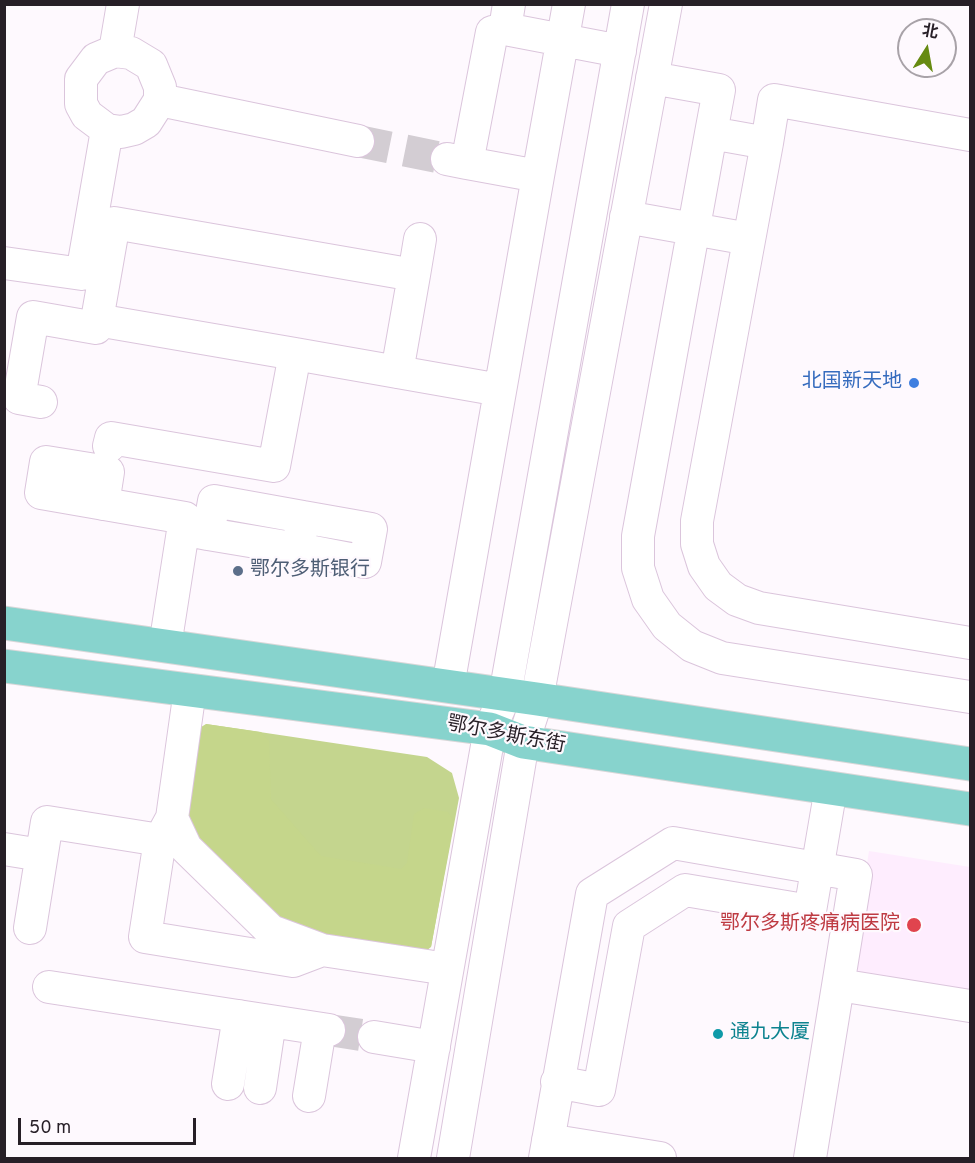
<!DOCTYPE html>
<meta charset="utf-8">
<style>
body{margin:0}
#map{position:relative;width:975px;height:1163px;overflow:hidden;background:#fef9fe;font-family:Overpass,"Noto Sans SC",sans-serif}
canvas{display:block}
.frame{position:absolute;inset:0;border:6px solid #271f27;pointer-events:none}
.north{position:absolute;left:897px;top:18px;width:60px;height:60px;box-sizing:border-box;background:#fef9fe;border:2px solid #a8a2a8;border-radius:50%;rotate:11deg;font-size:16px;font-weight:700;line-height:24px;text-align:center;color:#271f27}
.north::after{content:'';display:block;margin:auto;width:21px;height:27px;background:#668a11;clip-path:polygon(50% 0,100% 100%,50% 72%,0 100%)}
.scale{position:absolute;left:18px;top:1118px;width:178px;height:27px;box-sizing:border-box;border:3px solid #271f27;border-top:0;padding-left:8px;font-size:18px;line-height:21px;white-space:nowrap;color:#271f27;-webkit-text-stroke:4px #fef9fe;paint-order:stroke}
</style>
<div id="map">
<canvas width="975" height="1163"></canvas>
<div class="frame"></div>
<div class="north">北</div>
<div class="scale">50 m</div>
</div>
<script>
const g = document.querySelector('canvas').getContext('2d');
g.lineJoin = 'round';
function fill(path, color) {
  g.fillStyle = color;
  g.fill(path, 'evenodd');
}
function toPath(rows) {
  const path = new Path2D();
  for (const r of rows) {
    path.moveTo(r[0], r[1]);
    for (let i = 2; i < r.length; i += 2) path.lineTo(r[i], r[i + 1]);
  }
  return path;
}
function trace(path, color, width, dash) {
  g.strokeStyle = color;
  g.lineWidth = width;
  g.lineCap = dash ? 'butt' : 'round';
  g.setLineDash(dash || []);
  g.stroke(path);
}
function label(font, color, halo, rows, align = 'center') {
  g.font = font + ' Overpass,"Noto Sans SC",sans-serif';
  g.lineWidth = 4.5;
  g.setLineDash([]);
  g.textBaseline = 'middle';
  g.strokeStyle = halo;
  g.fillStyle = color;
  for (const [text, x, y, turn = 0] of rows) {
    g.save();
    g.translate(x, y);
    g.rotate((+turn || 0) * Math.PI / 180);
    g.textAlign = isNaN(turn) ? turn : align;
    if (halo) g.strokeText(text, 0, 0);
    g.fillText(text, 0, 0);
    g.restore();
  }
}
fill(toPath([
 [869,851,970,867,970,1001,849,983]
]), '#feedfe');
fill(toPath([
 [206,724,427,757,452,773,459,798,431,947,182,811]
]), '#c4d58e');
fill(toPath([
 [206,724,261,732,269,741,271,799,321,856,401,869,407,863,414,814,424,808,448,812,454,821,431,947,421,955,282,927,194,845,182,811,193,732]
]), '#c5d68b');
trace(toPath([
 [358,141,447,159],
 [329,1030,374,1037]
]), '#d3cdd3', 32, [32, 16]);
const minor = toPath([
 [509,4,505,29,620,51],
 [115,51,131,53,151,65,160,87,160,100,358,141],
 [652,78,719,90,711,133,767,143,774,100,970,135],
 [107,130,121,132,134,129,146,122,160,100],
 [711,133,638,536,638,568,648,599,667,626,692,646,722,658,970,697],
 [767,143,697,521,697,544,704,566,718,586,737,600,759,608,970,643],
 [447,159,467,163,492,32,505,29],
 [538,176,569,4],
 [626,217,749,239],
 [4,263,82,274,107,130,87,115,81,104,81,79,96,59,115,51,123,4],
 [414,275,420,239],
 [397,372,414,275,114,223,97,320,295,354,500,390],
 [41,402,19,398,33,317,96,328,97,320],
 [109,446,111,438,274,466,295,354],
 [103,504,108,472,46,462,41,493,185,518,165,646],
 [183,529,208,534,298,549,303,517,214,501,208,534],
 [298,549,365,562,371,529,303,517],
 [448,686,538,176,467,163],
 [190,690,172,818,186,848,271,931,322,950,447,969],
 [172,818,160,840,145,937,293,961,322,950],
 [4,849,41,855],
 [30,928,47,822,160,840],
 [839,985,970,1006],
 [49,987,329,1030],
 [374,1037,434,1047],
 [557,1082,599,1090,629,926,685,890,810,911,831,788],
 [228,1084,239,1016],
 [260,1088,270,1021],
 [309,1096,320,1029],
 [548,1140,660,1158],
 [414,1158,490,729,505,695,628,4],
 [453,1158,523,742,537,699,666,4],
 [545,1158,592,894,673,843,856,875,810,1158]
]);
const major = toPath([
 [4,623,537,699,970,764],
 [4,666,490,729,523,742,970,809]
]);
trace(minor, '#dbc5dc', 34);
trace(major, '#d8d7d8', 35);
trace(minor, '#fff', 32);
trace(major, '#87d3cd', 33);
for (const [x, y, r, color] of [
 [914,383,6,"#3f7fe0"],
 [238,571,6,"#5c6f8a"],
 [914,925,8,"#e0444e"],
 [718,1034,6,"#0f9aa8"]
]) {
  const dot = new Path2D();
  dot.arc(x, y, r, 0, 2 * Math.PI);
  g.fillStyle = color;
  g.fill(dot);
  trace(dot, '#fef9fe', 2);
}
label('20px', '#366cbe', '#fef9fe', [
 ["北国新天地",902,383]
], 'right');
label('20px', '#4e5e75', '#fef9fe', [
 ["鄂尔多斯银行",250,571]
], 'left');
label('20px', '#271f27', '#fef9fe', [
 ["鄂尔多斯东街",506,736,11]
]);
label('20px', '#be3a42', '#fef9fe', [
 ["鄂尔多斯疼痛病医院",900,925]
], 'right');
label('20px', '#0d838f', '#fef9fe', [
 ["通九大厦",730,1034]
], 'left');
</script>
